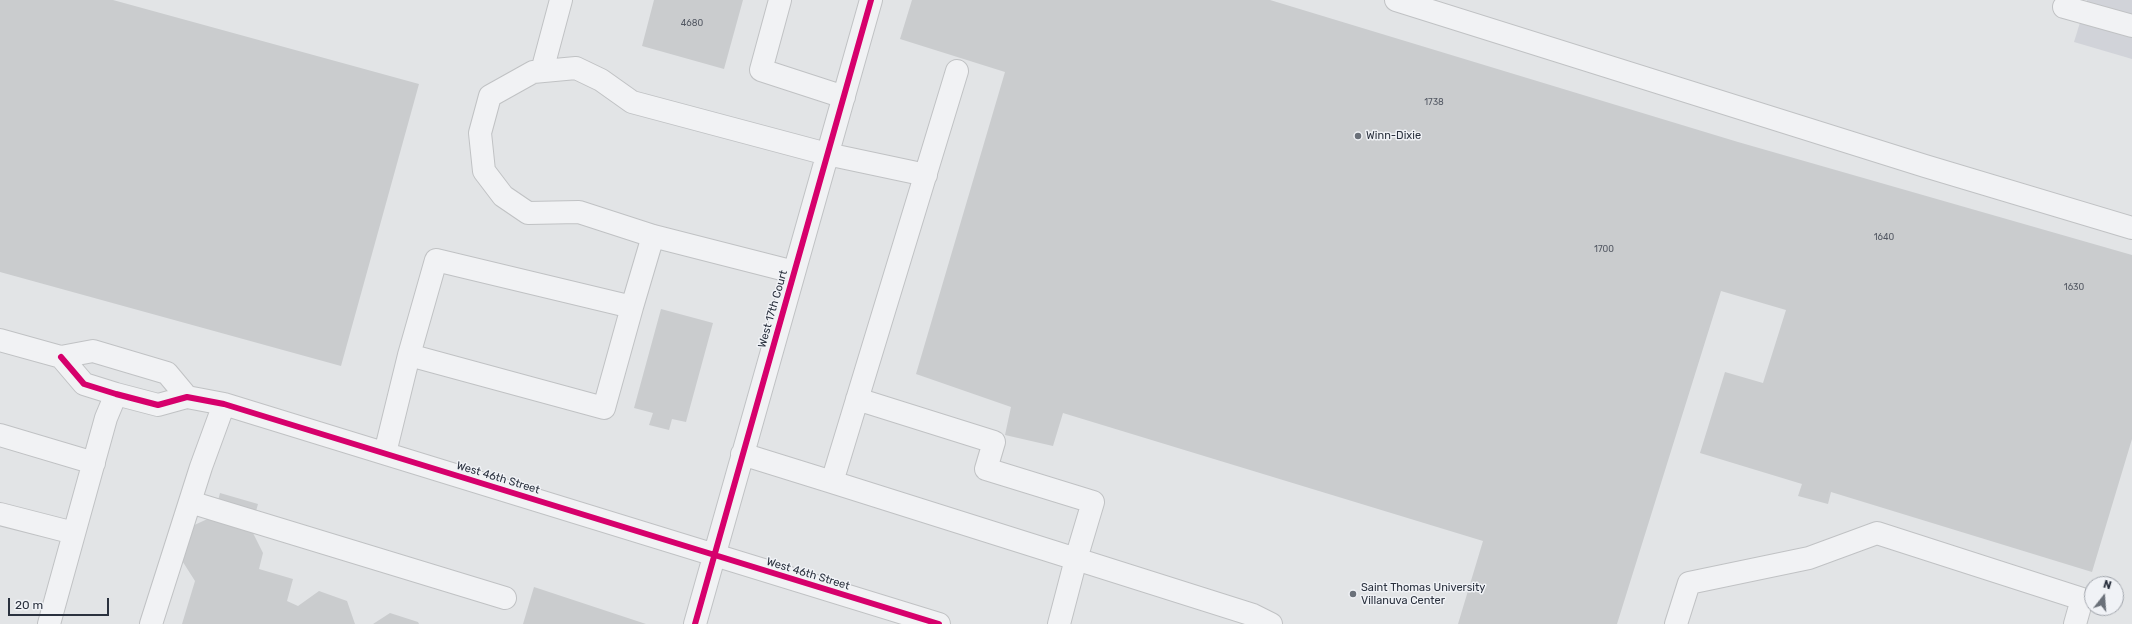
<!DOCTYPE html>
<style>
body{margin:0}
#map{position:relative;width:2132px;height:624px;overflow:hidden;background:#e2e4e6;font-family:Rubik,sans-serif}
canvas{display:block}
.north{position:absolute;left:2084px;top:576px;width:40px;height:40px;box-sizing:border-box;background:#f0f2f6;border:1px solid #a1a5ac;border-radius:50%;rotate:17deg;font-size:11px;font-weight:700;line-height:16px;text-align:center;color:#2a313e}
.north::after{content:'';display:block;margin:auto;width:14px;height:18px;background:#6a7079;clip-path:polygon(50% 0,100% 100%,50% 72%,0 100%)}
.scale{position:absolute;left:8px;top:598px;width:101px;height:18px;box-sizing:border-box;border:2px solid #2a313e;border-top:0;padding-left:5px;font-size:12px;line-height:14px;white-space:nowrap;color:#2a313e;-webkit-text-stroke:3px #f0f2f6;paint-order:stroke}
</style>
<div id="map">
<canvas width="2132" height="624"></canvas>
<div class="north">N</div>
<div class="scale">20 m</div>
</div>
<script>
const g = document.querySelector('canvas').getContext('2d');
g.lineJoin = 'round';
function fill(path, color) {
  g.fillStyle = color;
  g.fill(path, 'evenodd');
}
function toPath(rows) {
  const path = new Path2D();
  for (const r of rows) {
    path.moveTo(r[0], r[1]);
    for (let i = 2; i < r.length; i += 2) path.lineTo(r[i], r[i + 1]);
  }
  return path;
}
function trace(path, color, width, dash) {
  g.strokeStyle = color;
  g.lineWidth = width;
  g.lineCap = dash ? 'butt' : 'round';
  g.setLineDash(dash || []);
  g.stroke(path);
}
function label(font, color, halo, rows, align = 'center') {
  g.font = font + ' Rubik,sans-serif';
  g.lineWidth = 3;
  g.setLineDash([]);
  g.textBaseline = 'middle';
  g.strokeStyle = halo;
  g.fillStyle = color;
  for (const [text, x, y, turn = 0] of rows) {
    g.save();
    g.translate(x, y);
    g.rotate((+turn || 0) * Math.PI / 180);
    g.textAlign = isNaN(turn) ? turn : align;
    if (halo) g.strokeText(text, 0, 0);
    g.fillText(text, 0, 0);
    g.restore();
  }
}
fill(toPath([
 [2087,0,2132,0,2132,59,2074,42]
]), '#d1d3d9');
fill(toPath([
 [0,0,113,0,419,84,341,366,0,272],
 [654,0,743,0,724,69,642,46],
 [912,0,1270,0,1738,142,2132,255,2132,439,2092,572,1831,492,1828,504,1798,496,1802,484,1700,453,1725,372,1763,383,1786,310,1721,291,1617,624,1458,624,1483,541,1063,413,1053,446,1005,435,1011,407,916,374,1005,72,900,39],
 [661,309,713,323,686,422,672,419,669,430,649,425,653,413,634,408],
 [220,493,258,504,251,529,263,553,259,569,293,579,287,601,298,606,319,591,347,601,355,624,182,624,195,581,181,559,190,527,214,516],
 [534,587,646,624,523,624],
 [390,613,418,622,419,624,373,624]
]), '#caccce');
const minor = toPath([
 [780,0,761,70,844,97],
 [1396,0,1925,166,2132,228],
 [2064,7,2132,26],
 [542,71,561,0],
 [794,272,653,236,579,212,528,213,503,196,484,171,480,133,490,96,533,72,576,68,601,80,632,102,827,154,926,175],
 [0,340,61,357,93,351,167,373,187,397],
 [409,355,604,408,632,307],
 [61,357,84,384,116,394,158,405,187,397,224,404,939,624],
 [857,399,994,442,986,469,1093,502,1076,559,1253,615,1271,624],
 [0,435,94,463],
 [385,453,409,355,436,260,632,307,653,236],
 [742,454,832,482,957,71],
 [832,482,1076,559,1059,624],
 [190,502,505,598],
 [0,514,74,533],
 [49,624,106,418,116,394],
 [151,624,201,467,224,404],
 [695,624,871,0],
 [1676,624,1689,583,1809,558,1877,533,2082,599,2075,624]
]);
trace(minor, '#c0c2c4', 24);
trace(minor, '#f1f2f4', 22);
trace(toPath([
 [61,357,84,384,116,394,158,405,187,397,224,404,939,624],
 [695,624,871,0]
]), '#d6006c', 6);
for (const [x, y, r, color] of [
 [1358,136,4,"#6a7079"],
 [1353,594,4,"#6a7079"]
]) {
  const dot = new Path2D();
  dot.arc(x, y, r, 0, 2 * Math.PI);
  g.fillStyle = color;
  g.fill(dot);
  trace(dot, '#f0f2f6', 1.5);
}
label('9px', '#535863', null, [
 ["4680",692,23],
 ["1738",1434,102],
 ["1640",1884,237],
 ["1700",1604,249],
 ["1630",2074,287]
]);
label('11px', '#2a313e', '#f0f2f6', [
 ["Winn-Dixie",1366,136],
 ["Saint Thomas University",1361,588],
 ["Villanuva Center",1361,601]
], 'left');
label('11px', '#2a313e', '#f0f2f6', [
 ["West 17th Court",773,309,-74],
 ["West 46th Street",498,478,17],
 ["West 46th Street",808,574,17]
]);
</script>
